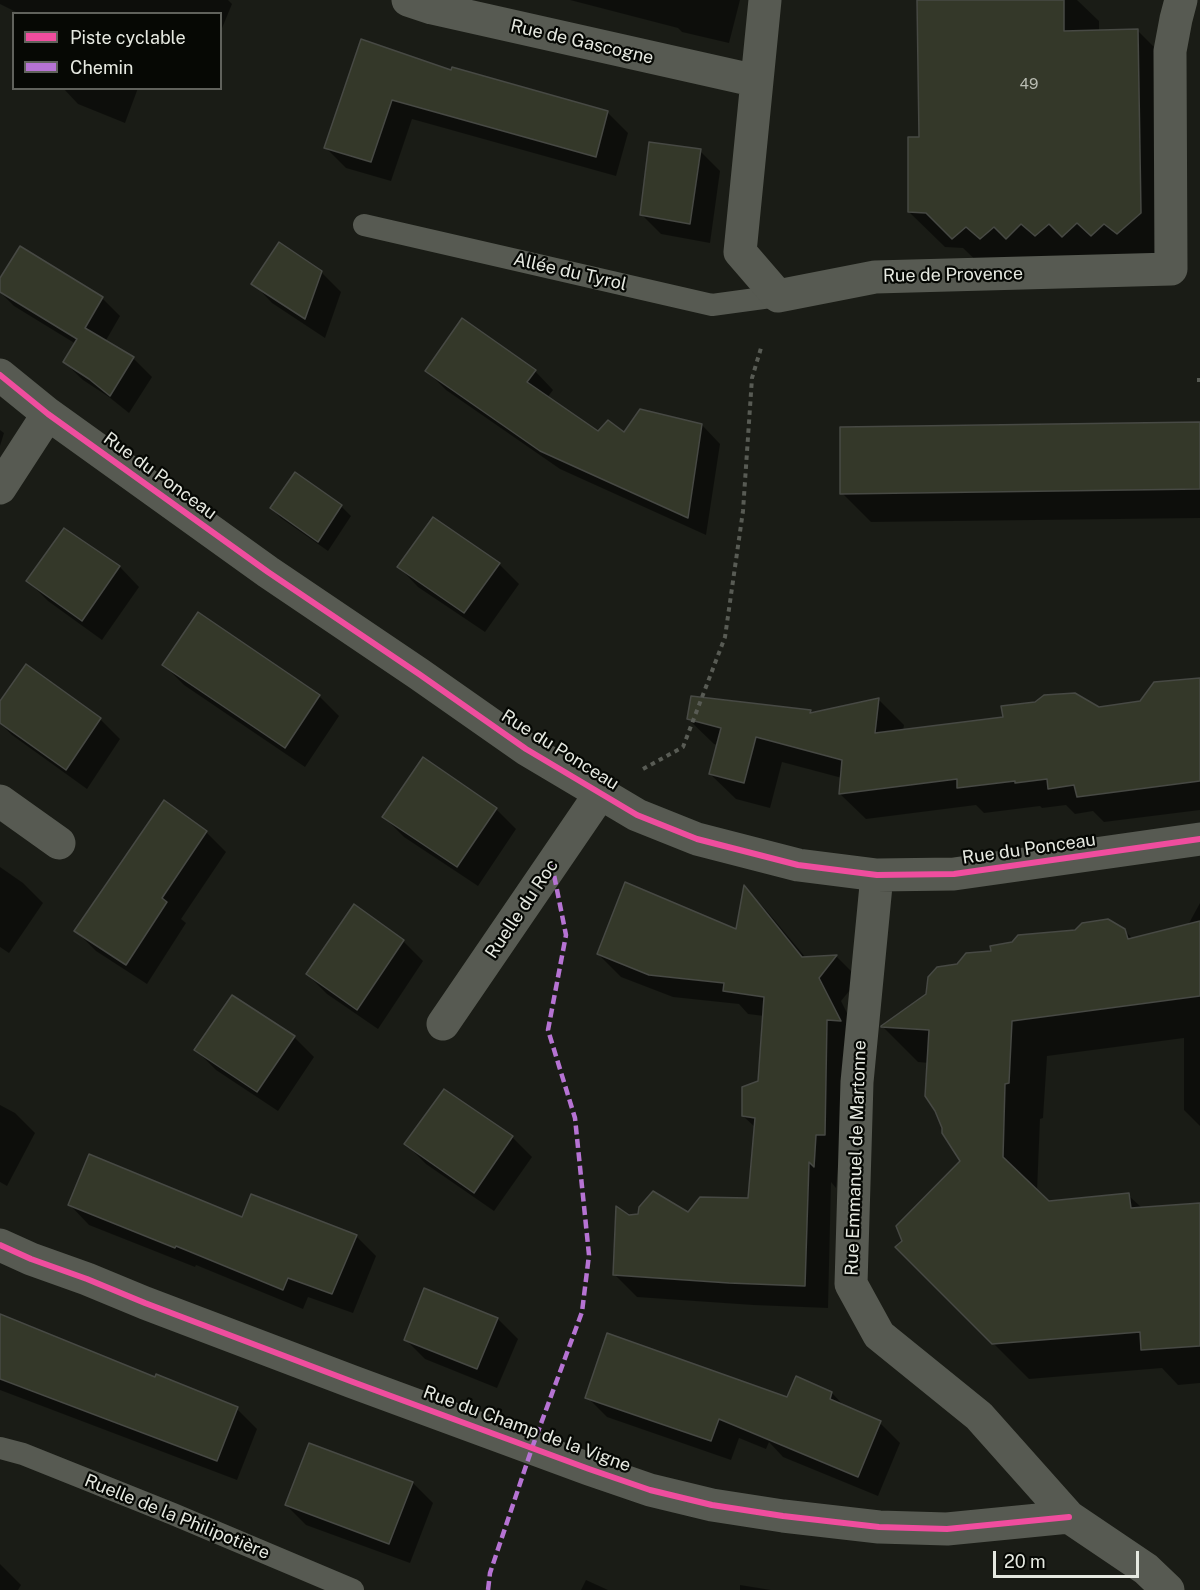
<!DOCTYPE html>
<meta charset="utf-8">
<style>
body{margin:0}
#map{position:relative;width:1200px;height:1590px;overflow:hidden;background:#1a1c16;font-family:"Public Sans",sans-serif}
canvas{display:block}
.legend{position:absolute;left:12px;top:12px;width:210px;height:78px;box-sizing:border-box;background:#060804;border:2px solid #60625c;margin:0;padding:8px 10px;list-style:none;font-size:18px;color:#e6e9e1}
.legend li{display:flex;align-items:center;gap:12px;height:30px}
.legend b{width:30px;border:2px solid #60625c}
.scale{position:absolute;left:993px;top:1551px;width:146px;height:27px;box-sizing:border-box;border:3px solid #e6e9e1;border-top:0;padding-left:8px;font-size:18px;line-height:21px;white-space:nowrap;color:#e6e9e1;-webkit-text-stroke:4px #060804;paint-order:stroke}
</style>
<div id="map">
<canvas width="1200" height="1590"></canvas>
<ul class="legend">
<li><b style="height:8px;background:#ef4d9e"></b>Piste cyclable</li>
<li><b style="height:8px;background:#b673d3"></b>Chemin</li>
</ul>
<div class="scale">20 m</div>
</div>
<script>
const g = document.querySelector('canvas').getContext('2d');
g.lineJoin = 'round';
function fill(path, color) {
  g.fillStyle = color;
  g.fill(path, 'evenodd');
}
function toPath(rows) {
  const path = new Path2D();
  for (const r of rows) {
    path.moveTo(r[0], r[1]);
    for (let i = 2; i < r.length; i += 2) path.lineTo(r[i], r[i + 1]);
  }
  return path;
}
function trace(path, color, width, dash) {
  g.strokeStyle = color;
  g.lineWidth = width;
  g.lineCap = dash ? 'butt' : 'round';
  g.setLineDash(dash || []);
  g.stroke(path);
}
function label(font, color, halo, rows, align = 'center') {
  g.font = font + ' "Public Sans",sans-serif';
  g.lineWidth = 4.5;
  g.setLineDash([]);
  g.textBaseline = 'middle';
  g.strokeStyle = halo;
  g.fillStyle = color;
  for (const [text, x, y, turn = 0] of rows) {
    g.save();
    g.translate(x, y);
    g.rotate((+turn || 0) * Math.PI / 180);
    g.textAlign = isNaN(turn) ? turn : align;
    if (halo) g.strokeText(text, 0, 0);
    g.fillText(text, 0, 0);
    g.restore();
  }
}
fill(toPath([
 [0,0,228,0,232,4,220,33,220,14,20,14,0,4],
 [570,0,740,0,729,43,682,32,678,28],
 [918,0,1077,0,1099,21,1099,32,1138,31,1174,67,1154,269,989,273,963,248,945,247,909,212,921,138],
 [362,40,452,72,453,69,608,113,628,133,616,176,412,119,391,181,346,168,326,148],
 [63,88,138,88,125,123,78,104],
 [700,151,720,171,710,243,661,234,641,214],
 [321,272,341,292,325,338,272,303,253,283],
 [0,281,102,298,120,316,105,342,133,358,152,377,129,413,109,397,83,380,64,362,76,344,14,306,0,292],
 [427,371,535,371,553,390,547,398,599,433,625,434,702,425,720,444,706,535,560,469,446,390],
 [1200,423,1200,518,871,522,842,493],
 [0,430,4,433,0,446],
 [295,474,341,506,351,516,328,551,281,518,271,508],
 [499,564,519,584,485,632,418,587,399,567],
 [120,567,139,587,102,640,48,601,28,581],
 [164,665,319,696,339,716,305,767,184,685],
 [1200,680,1200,810,1104,822,1093,811,1075,814,1066,805,1042,808,1040,806,984,813,976,805,866,819,840,794,842,778,782,762,770,808,736,799,710,774,718,745,714,744,688,719,810,711,813,714,879,700,904,725,903,731,1141,703],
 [0,703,100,719,120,739,87,789,12,735,0,723],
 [496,809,516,829,478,886,404,837,384,817],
 [206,832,226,852,181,919,186,923,147,984,96,951,76,931],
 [0,867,23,883,43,903,9,953,0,947],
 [745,888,766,910,806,958,837,957,859,979,841,1001,862,1043,839,1157,836,1188,831,1182,828,1308,753,1305,637,1297,614,1274,629,1217,688,1214,750,1200,756,1128,743,1116,760,1082,764,1016,748,1014,739,1004,673,997,621,977,598,954,737,931],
 [1200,903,1200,1126,1184,1110,1184,1038,1047,1056,1043,1118,1040,1119,1037,1192,1049,1202,1128,1195,1142,1208,1200,1204,1200,1383,1178,1385,1162,1368,1029,1379,897,1247,904,1241,962,1161,929,1063,918,1062,883,1027,927,995,958,965,992,953,1124,930,1133,939,1188,925],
 [403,941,423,961,378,1029,327,994,307,974],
 [294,1037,314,1057,278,1111,216,1070,196,1050],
 [444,1091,512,1137,532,1157,494,1211,426,1164,406,1144],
 [0,1105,15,1113,35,1133,7,1186,0,1182],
 [70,1205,243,1219,356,1236,376,1256,353,1313,308,1297,303,1309,196,1265,195,1267,89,1225],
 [425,1290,498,1319,518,1339,497,1388,425,1359,405,1339],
 [0,1316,156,1379,157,1376,237,1409,257,1429,237,1480,0,1390],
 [832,1393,846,1408,880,1423,900,1443,878,1496,783,1457,769,1442,766,1449,739,1438,731,1460,607,1417,587,1397,788,1398],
 [310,1445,413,1483,433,1503,410,1563,306,1525,286,1505],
 [0,1564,21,1585,18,1590,0,1590],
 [586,1580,608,1590,581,1590],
 [740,1585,771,1590,740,1590]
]), '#0007');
const building = toPath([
 [917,0,1064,0,1064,31,1138,29,1141,213,1117,234,1104,224,1091,236,1077,223,1062,237,1049,224,1035,236,1021,224,1006,239,994,227,980,239,966,227,952,239,926,213,908,212,908,137,919,137,917,0],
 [361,39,451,70,452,67,608,111,596,157,392,100,371,162,324,148,361,39],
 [649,142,701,149,690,224,640,215,649,142],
 [279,242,322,271,305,319,251,284,279,242],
 [20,246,103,297,85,328,134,357,110,396,89,379,63,362,77,339,0,292,0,278,20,246],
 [462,318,536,370,527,382,598,431,608,420,624,432,640,409,702,424,688,518,540,451,425,371,462,318],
 [1200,422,1200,489,840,494,840,427,1200,422],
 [295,472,342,505,318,542,270,508,295,472],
 [433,517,500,563,464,613,397,567,433,517],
 [64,528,120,566,82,621,26,581,64,528],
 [198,612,320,695,285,748,162,665,198,612],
 [26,664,101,718,66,770,0,723,0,701,26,664],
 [1200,678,1200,781,1077,797,1074,785,1048,789,1047,779,1015,783,1015,781,957,788,957,779,839,794,842,760,756,737,744,783,709,774,721,728,687,719,691,696,811,710,810,713,879,698,875,733,1003,717,1001,706,1035,702,1044,695,1075,693,1099,707,1140,701,1154,682,1200,678],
 [423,757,497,808,457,867,382,817,423,757],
 [164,800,207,831,162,898,167,902,126,965,74,931,164,800],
 [625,882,736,929,744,885,802,957,837,955,819,978,841,1021,827,1020,825,1135,816,1135,814,1167,809,1162,805,1286,729,1283,613,1275,616,1206,629,1215,638,1214,639,1207,653,1191,688,1212,700,1197,748,1198,755,1118,742,1116,742,1087,758,1081,764,997,723,991,724,983,649,975,597,954,625,882],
 [354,904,404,940,357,1010,306,974,354,904],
 [1108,919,1125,929,1128,939,1200,921,1200,996,1012,1021,1009,1083,1005,1084,1003,1157,1049,1201,1129,1193,1131,1208,1200,1203,1200,1346,1141,1350,1140,1332,992,1344,895,1247,902,1241,896,1226,960,1161,942,1133,942,1128,935,1111,925,1096,929,1030,881,1027,881,1026,926,994,928,977,937,967,957,964,966,953,991,951,990,946,1012,942,1018,935,1075,930,1082,923,1108,919],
 [232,995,295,1036,257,1092,194,1050,232,995],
 [444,1089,513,1136,474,1193,404,1144,444,1089],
 [89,1154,242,1217,251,1194,357,1235,332,1294,288,1278,283,1290,176,1246,175,1248,68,1205,89,1154],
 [424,1288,498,1318,477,1369,404,1340,424,1288],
 [0,1314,155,1377,156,1374,238,1407,217,1461,0,1379,0,1314],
 [607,1333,787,1397,796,1376,832,1392,830,1399,881,1421,858,1477,719,1419,711,1441,585,1398,607,1333],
 [309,1443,413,1482,389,1544,285,1505,309,1443]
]);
fill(building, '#343829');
trace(building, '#474944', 1.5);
trace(toPath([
 [1197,380,1200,380],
 [643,769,683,747,725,637,743,511,752,378,761,348]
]), '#585b54', 4, [4.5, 4.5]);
trace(toPath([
 [364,225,712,305,778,296],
 [0,1448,23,1454,173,1514,353,1590]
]), '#575a52', 22);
trace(toPath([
 [408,0,432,8,757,81],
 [765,0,740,252,778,296,875,277,1171,269,1170,51,1176,19,1181,0],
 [0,375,48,414,268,572,419,674,526,749,637,815,697,839,798,865,877,875,954,874,1200,839],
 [0,488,48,414],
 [0,801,59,843],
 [877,875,857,1082,851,1284,879,1335,979,1416,1069,1517,1146,1569,1168,1590],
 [443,1024,600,794],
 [0,1245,31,1259,87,1279,145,1303,353,1382,589,1469,650,1490,712,1505,783,1516,879,1527,947,1529,1069,1517]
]), '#575a52', 33);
trace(toPath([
 [488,1590,490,1573,532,1448,582,1312,589,1255,575,1118,548,1030,566,935,552,865]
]), '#b673d3', 4.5, [9, 4.5]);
trace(toPath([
 [0,375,48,414,268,572,419,674,526,749,637,815,697,839,798,865,877,875,954,874,1200,839],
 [0,1245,31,1259,87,1279,145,1303,353,1382,589,1469,650,1490,712,1505,783,1516,879,1527,947,1529,1069,1517]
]), '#ef4d9e', 6);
label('15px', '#babdb3', null, [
 ["49",1029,84]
]);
label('18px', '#e6e9e1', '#060804', [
 ["Rue de Gascogne",582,42,13],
 ["Allée du Tyrol",570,272,13],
 ["Rue de Provence",953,275,-1],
 ["Rue du Ponceau",160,476,36],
 ["Rue du Ponceau",560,750,32],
 ["Rue du Ponceau",1029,849,-8],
 ["Ruelle du Roc",522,909,-56],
 ["Rue Emmanuel de Martonne",856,1158,-88],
 ["Rue du Champ de la Vigne",527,1429,20],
 ["Ruelle de la Philipotière",177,1517,22]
]);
</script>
